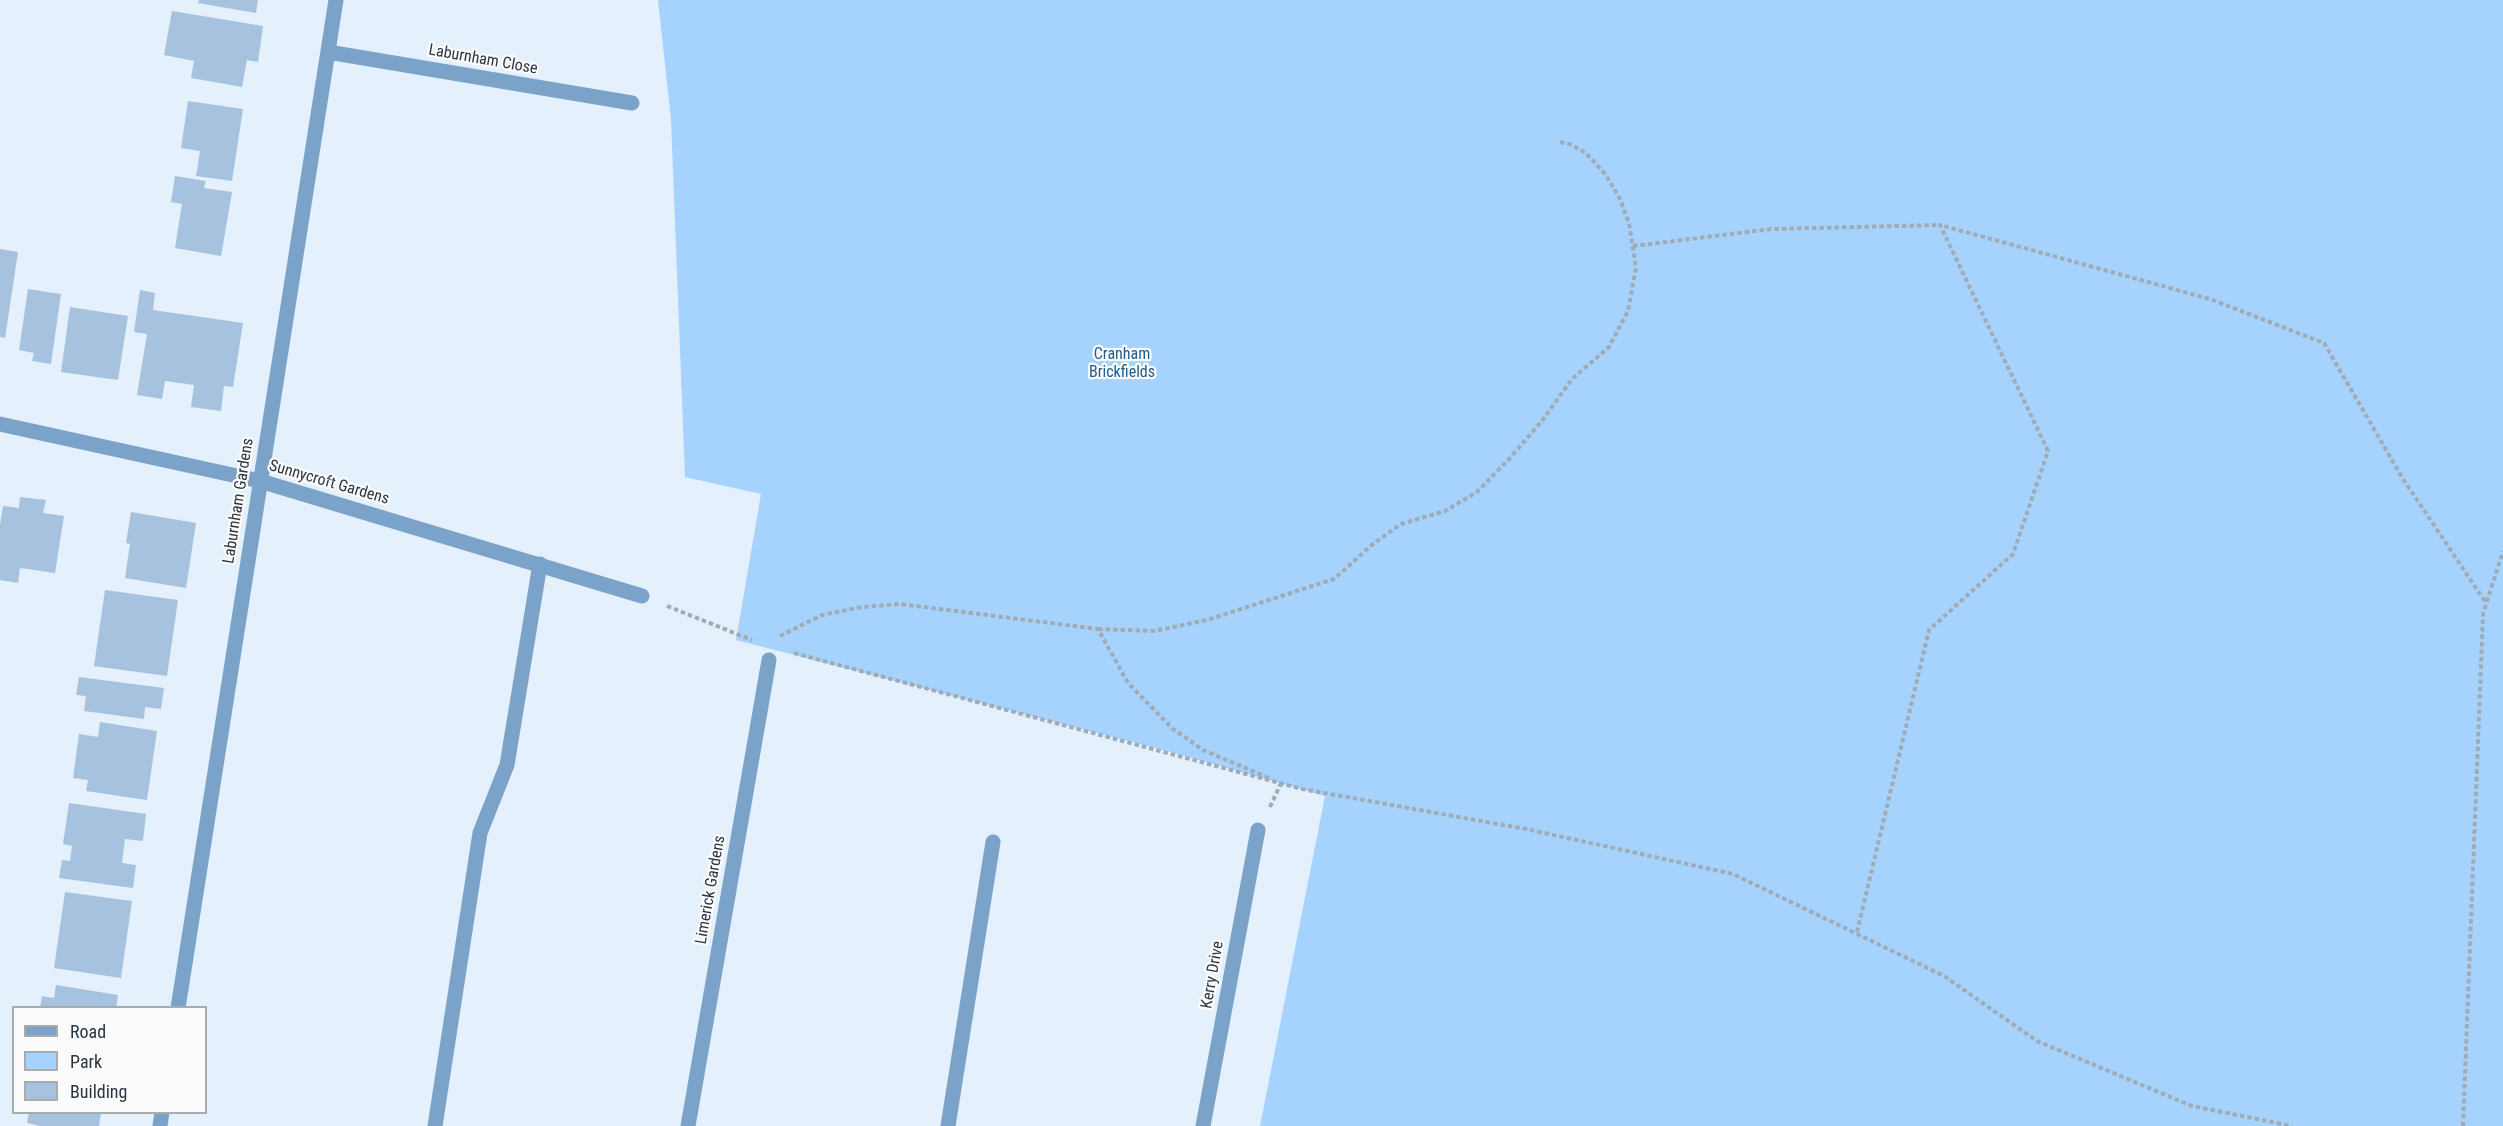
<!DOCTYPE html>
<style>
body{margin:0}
#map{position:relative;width:2503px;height:1126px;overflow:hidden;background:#e4f0fb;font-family:"Roboto Condensed",sans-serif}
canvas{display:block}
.legend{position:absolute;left:12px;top:1006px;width:195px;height:108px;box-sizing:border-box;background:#fbfbfb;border:2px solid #a7acb0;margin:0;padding:8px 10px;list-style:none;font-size:18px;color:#2a3540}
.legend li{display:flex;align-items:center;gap:12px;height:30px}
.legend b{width:30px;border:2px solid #a7acb0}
</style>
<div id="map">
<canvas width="2503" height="1126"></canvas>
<ul class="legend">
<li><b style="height:8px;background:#7ba3c9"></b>Road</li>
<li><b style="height:16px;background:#a6d3fe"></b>Park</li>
<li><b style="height:16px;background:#a6c2de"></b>Building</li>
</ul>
</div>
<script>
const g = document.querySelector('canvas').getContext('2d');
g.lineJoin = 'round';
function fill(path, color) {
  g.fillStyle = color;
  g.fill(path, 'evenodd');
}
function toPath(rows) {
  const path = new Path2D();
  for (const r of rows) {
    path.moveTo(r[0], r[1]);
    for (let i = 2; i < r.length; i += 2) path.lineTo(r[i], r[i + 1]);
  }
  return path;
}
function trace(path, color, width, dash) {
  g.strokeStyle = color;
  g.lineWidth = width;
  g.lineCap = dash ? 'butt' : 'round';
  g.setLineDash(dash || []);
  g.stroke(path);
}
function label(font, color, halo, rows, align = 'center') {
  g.font = font + ' "Roboto Condensed",sans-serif';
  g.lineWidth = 4.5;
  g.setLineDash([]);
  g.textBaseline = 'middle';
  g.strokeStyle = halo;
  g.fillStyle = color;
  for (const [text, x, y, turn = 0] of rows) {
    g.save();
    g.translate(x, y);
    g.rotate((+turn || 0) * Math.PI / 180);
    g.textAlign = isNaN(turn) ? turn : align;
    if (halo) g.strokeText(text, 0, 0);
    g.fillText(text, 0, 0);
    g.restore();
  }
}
fill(toPath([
 [658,0,2503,0,2503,1126,1260,1126,1325,796,1171,752,736,640,761,494,685,477,671,120]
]), '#a6d3fe');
fill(toPath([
 [199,0,258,0,256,13,198,3],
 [172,11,263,26,258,62,247,60,242,87,191,78,194,61,164,55],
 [188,101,243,109,232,181,196,176,200,151,181,148],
 [175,176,206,181,204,188,232,192,221,256,175,248,182,204,171,202],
 [0,249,18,252,5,338,0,337],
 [28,289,61,294,51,364,32,361,34,353,19,350],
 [140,290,155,293,153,310,243,323,233,387,224,386,221,411,191,407,194,385,165,381,162,399,137,395,147,334,134,332],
 [70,307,128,316,118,380,61,372],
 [20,497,46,500,43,513,64,516,55,573,20,568,18,583,0,580,0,525,3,506,19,508],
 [131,512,196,523,186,588,125,578,130,544,126,543],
 [105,590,178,600,167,676,94,666],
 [79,677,164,688,161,709,145,707,144,719,84,711,86,696,76,695],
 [100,722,157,731,147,800,86,791,88,780,73,778,79,734,98,737],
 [69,803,146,814,143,841,125,839,122,863,136,865,133,888,59,878,62,860,70,861,72,846,63,844],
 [65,892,132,901,121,978,54,968],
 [56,985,118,995,116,1008,40,1008,42,996,54,998],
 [29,1112,101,1112,99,1126,40,1126,27,1123]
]), '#a6c2de');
trace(toPath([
 [1633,246,1771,229,1940,225],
 [667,606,752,640],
 [1098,629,1154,631,1207,620,1334,579,1373,544,1401,524,1445,511,1477,492,1509,459,1542,421,1572,379,1609,347,1628,311,1636,268,1629,223,1620,199,1606,175,1586,153,1570,144,1559,142],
 [780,636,822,615,862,607,900,604,1098,629,1128,683,1173,729,1203,750,1269,778],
 [794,653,1302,789,1526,829,1733,874,1944,976,2037,1041,2192,1106,2292,1126],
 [1270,807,1281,783],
 [1857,932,1929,630,2013,554,2048,451,1940,225,2210,299,2324,343,2403,479,2486,603],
 [2463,1126,2483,614,2503,551]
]), '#9fabb6', 4, [4.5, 3]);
trace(toPath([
 [435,1126,480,833,507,765,540,564],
 [948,1126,993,842]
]), '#7ba3c9', 15);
trace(toPath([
 [328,52,632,103],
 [0,424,260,481,642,596],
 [178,1008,336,0],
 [160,1126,162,1112],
 [688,1126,769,660],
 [1203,1126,1258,830]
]), '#7ba3c9', 15);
label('16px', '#2a3540', '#fbfbfb', [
 ["Laburnham Close",483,60,10],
 ["Sunnycroft Gardens",329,483,16],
 ["Laburnham Gardens",239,501,-81],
 ["Limerick Gardens",711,890,-80],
 ["Kerry Drive",1213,975,-80]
]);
label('16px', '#1d5b8d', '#fbfbfb', [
 ["Cranham",1122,355],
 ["Brickfields",1122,373]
]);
</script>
